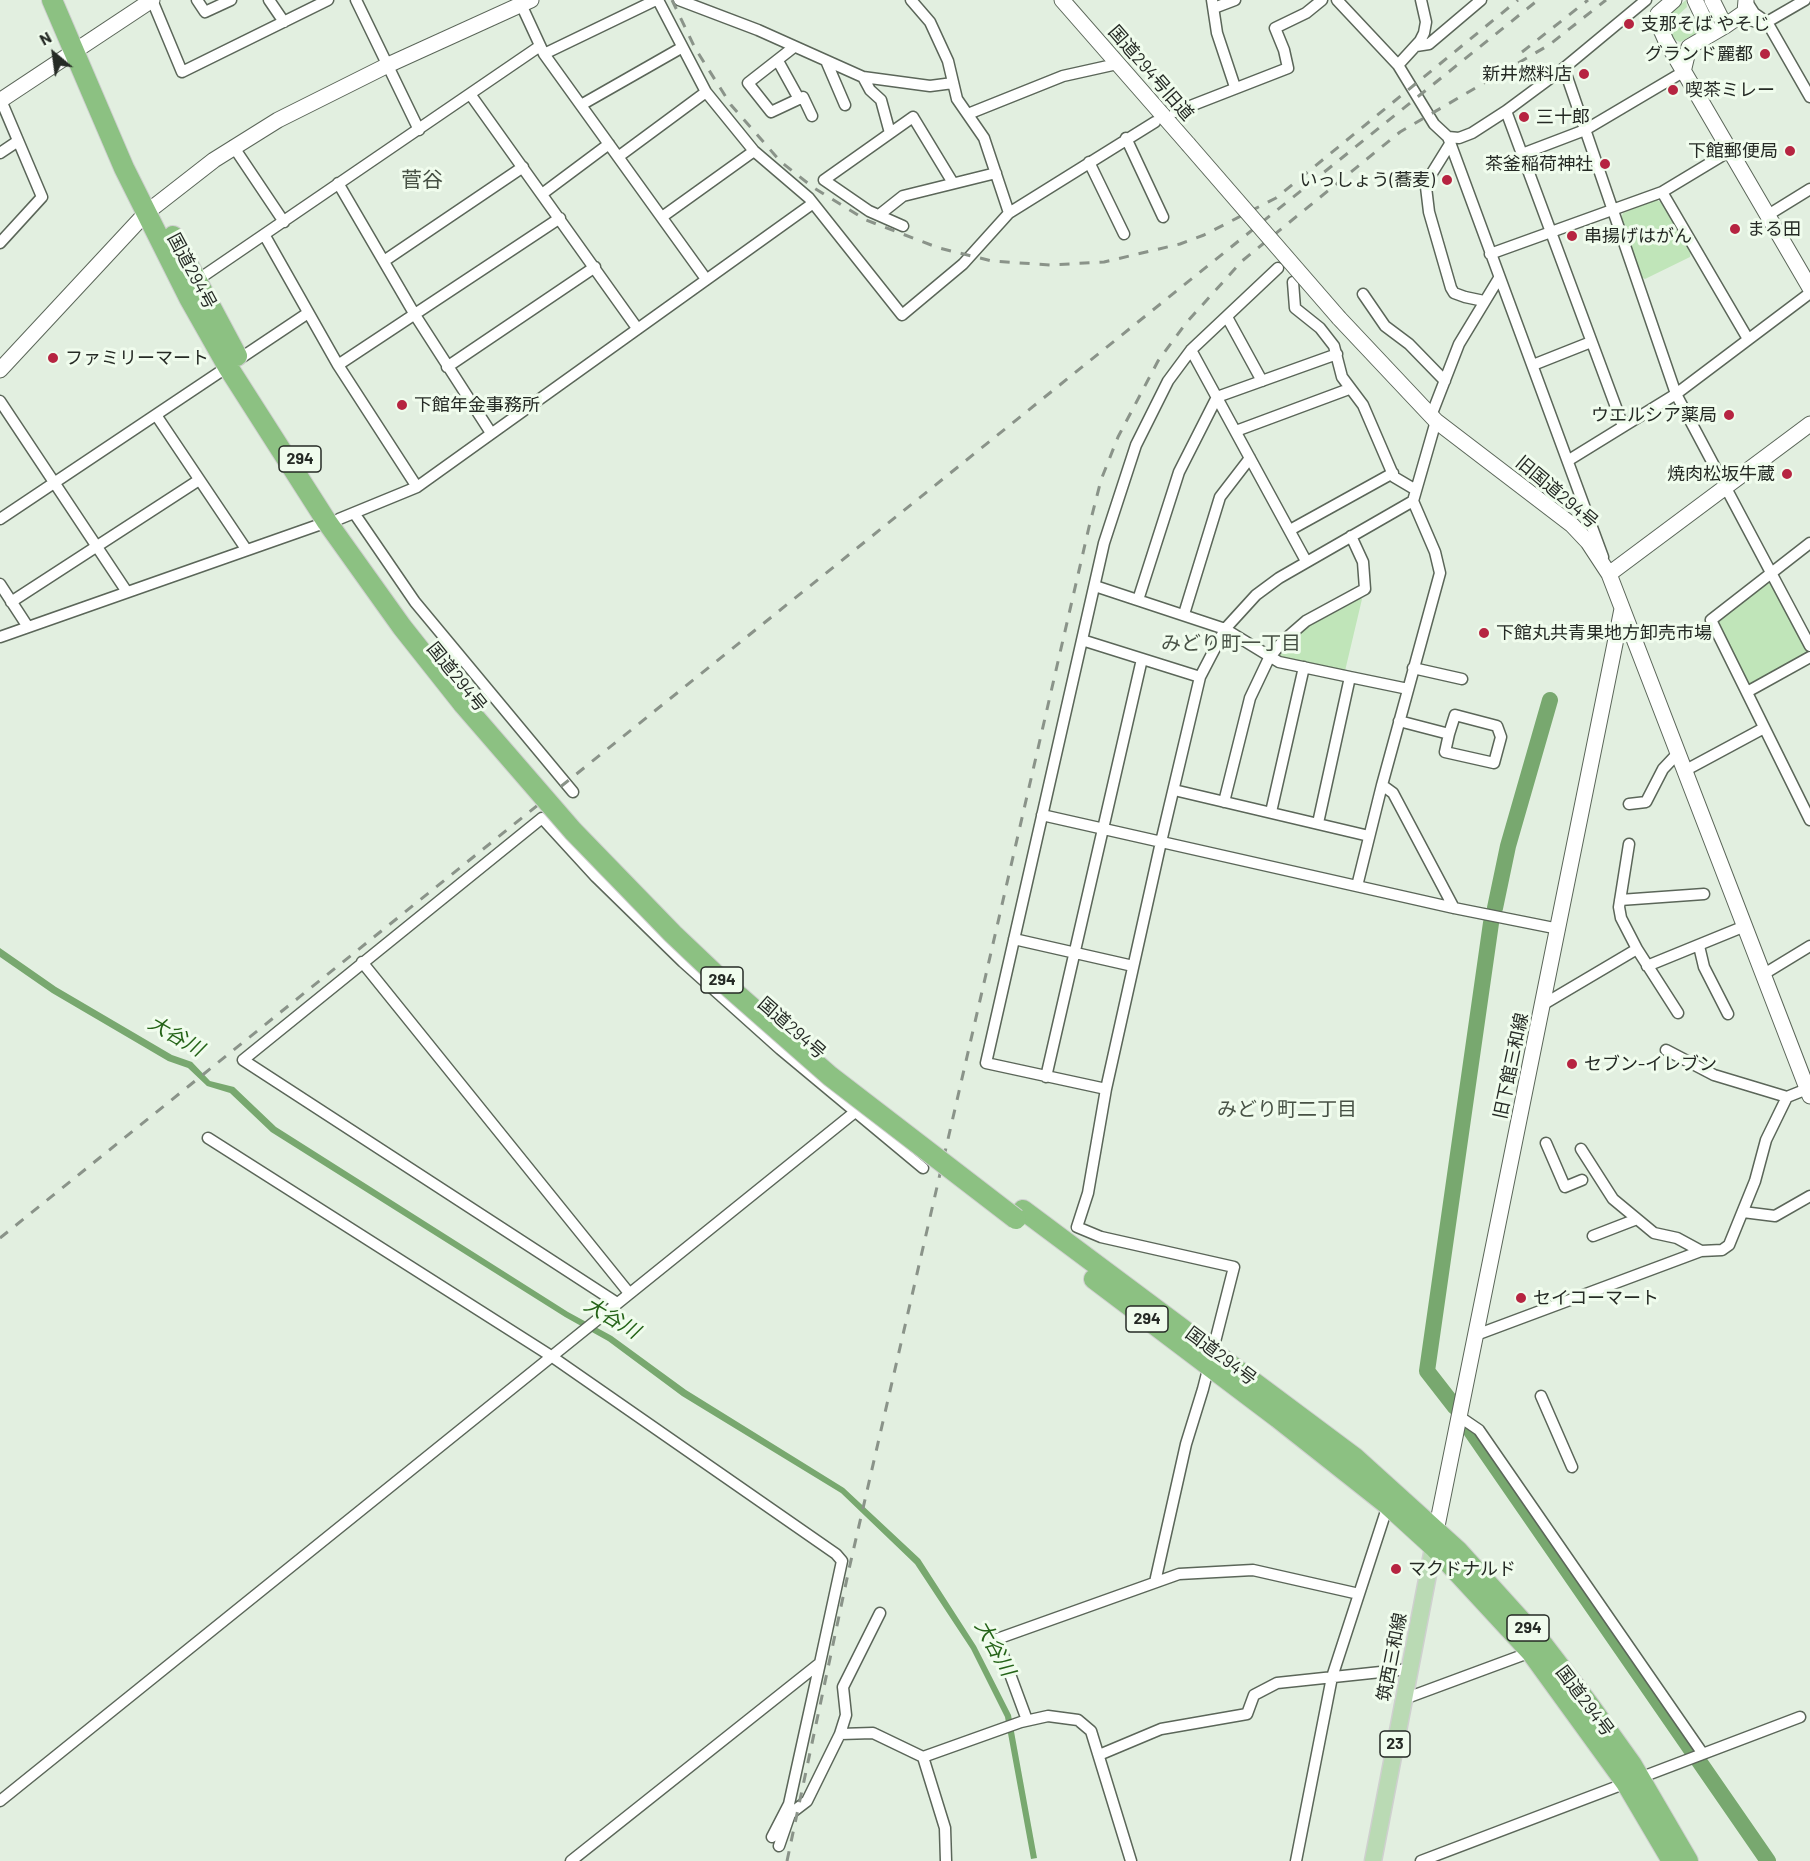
<!DOCTYPE html>
<meta charset="utf-8">
<style>
body{margin:0}
#map{position:relative;width:1810px;height:1861px;overflow:hidden;background:#e2efe0;font-family:Barlow,sans-serif}
canvas{display:block}
.north{position:absolute;left:24px;top:24px;width:60px;height:60px;-webkit-text-stroke:4px #f0fced;paint-order:stroke;rotate:331deg;font-size:16px;font-weight:700;line-height:24px;text-align:center;color:#252a25}
.north::after{content:'';display:block;margin:auto;width:21px;height:27px;background:#252a25;clip-path:polygon(50% 0,100% 100%,50% 72%,0 100%)}
</style>
<div id="map">
<canvas width="1810" height="1861"></canvas>
<div class="north">N</div>
</div>
<script>
const g = document.querySelector('canvas').getContext('2d');
g.lineJoin = 'round';
function fill(path, color) {
  g.fillStyle = color;
  g.fill(path, 'evenodd');
}
function toPath(rows) {
  const path = new Path2D();
  for (const r of rows) {
    path.moveTo(r[0], r[1]);
    for (let i = 2; i < r.length; i += 2) path.lineTo(r[i], r[i + 1]);
  }
  return path;
}
function trace(path, color, width, dash) {
  g.strokeStyle = color;
  g.lineWidth = width;
  g.lineCap = dash ? 'butt' : 'round';
  g.setLineDash(dash || []);
  g.stroke(path);
}
function label(font, color, halo, rows, align = 'center') {
  g.font = font + ' Barlow,"Noto Sans JP",sans-serif';
  g.lineWidth = 6;
  g.setLineDash([]);
  g.textBaseline = 'middle';
  g.strokeStyle = halo;
  g.fillStyle = color;
  for (const [text, x, y, turn = 0] of rows) {
    g.save();
    g.translate(x, y);
    g.rotate((+turn || 0) * Math.PI / 180);
    g.textAlign = isNaN(turn) ? turn : align;
    if (halo) g.strokeText(text, 0, 0);
    g.fillText(text, 0, 0);
    g.restore();
  }
}
fill(toPath([
 [1686,0,1687,7,1676,17,1683,31,1698,26,1703,30,1680,42,1671,38,1666,20,1668,15],
 [1656,200,1664,203,1691,250,1690,257,1645,279,1641,277,1621,219,1623,213],
 [1765,583,1771,584,1807,652,1804,658,1748,686,1717,624,1718,619],
 [1359,596,1362,599,1345,671,1280,657,1279,651,1302,629]
]), '#c0e5b9');
fill(toPath([
 [0,948,56,987,172,1055,192,1062,210,1081,234,1087,276,1127,568,1312,612,1336,686,1390,844,1488,920,1559,976,1646,1011,1715,1037,1858,1031,1859,1005,1717,971,1649,915,1564,841,1493,682,1396,608,1341,565,1317,271,1132,230,1093,207,1086,188,1068,168,1061,52,993,0,957]
]), '#78a86f');
trace(toPath([
 [1495,908,1508,846,1550,700],
 [1455,1407,1427,1371,1491,923],
 [1471,1431,1768,1861]
]), '#78a86f', 16);
const street = toPath([
 [152,0,182,72,328,0],
 [197,0,205,12,231,0],
 [269,0,284,22],
 [356,0,419,130],
 [519,0,544,54,706,279],
 [658,0,706,92,754,151,809,198,902,315,963,264,1009,213,1155,122],
 [679,0,758,30,863,77,930,86,953,83],
 [911,0,930,22,948,61,957,99,984,138,1009,213],
 [1212,0,1217,33,1235,87],
 [1337,0,1398,65,1434,124,1448,137,1603,557],
 [1747,2,1754,13,1767,22,1810,97],
 [1214,8,1235,0],
 [1741,16,1756,22,1767,22,1805,0],
 [1416,46,1429,44,1481,0],
 [794,47,748,83,771,112,803,97,812,116],
 [544,54,656,0],
 [778,61,799,99],
 [827,63,845,105],
 [1398,65,1420,41,1424,33,1426,22,1421,0],
 [1564,68,1676,394,1810,646],
 [863,77,870,90,881,100,890,133],
 [470,94,637,328],
 [0,98,42,197,0,243],
 [581,105,681,48],
 [1506,111,1623,426],
 [1175,112,1288,68,1284,50,1275,28,1306,13,1322,0],
 [968,114,1063,76,1117,64],
 [1448,137,1459,138,1472,133,1506,111,1564,68,1646,0],
 [1126,138,1163,217],
 [1450,144,1429,178,1426,187,1429,212,1451,288,1454,293,1465,297,1484,301],
 [233,146,284,222],
 [0,153,18,141],
 [1522,154,1585,130,1683,72],
 [618,157,706,92],
 [1089,162,1124,234],
 [338,183,415,315,491,433],
 [1662,192,1748,339],
 [542,194,609,144],
 [879,215,903,196,996,173],
 [1768,215,1810,189],
 [662,217,754,151],
 [903,226,869,211,824,180,913,117,953,183],
 [265,236,338,365,417,487],
 [1490,254,1662,192,1730,151],
 [384,261,523,167],
 [196,281,540,46],
 [1293,282,1295,308,1320,328,1334,346,1342,377,1363,405,1394,477,1416,490],
 [1363,294,1385,326,1409,344,1445,381],
 [1227,317,1262,381],
 [1191,350,1306,561],
 [338,365,560,218],
 [1533,365,1591,342],
 [447,367,595,267],
 [0,401,127,592],
 [156,415,246,549],
 [1431,416,1459,344,1499,278],
 [1236,431,1349,389],
 [1569,460,1676,394,1810,293],
 [354,513,415,602,573,792],
 [0,519,308,313],
 [339,519,417,487,812,204],
 [1290,530,1393,473],
 [1810,543,1711,620,1810,820],
 [0,584,28,627],
 [1095,586,1225,629,1279,662,1350,677,1318,823],
 [1138,600,1179,472,1217,397,1337,354],
 [11,602,199,480],
 [1184,614,1220,497,1250,458],
 [0,637,327,522],
 [1082,640,1200,677],
 [1413,668,1462,679],
 [1350,677,1408,689],
 [1747,692,1810,657],
 [1399,721,1449,734,1455,715,1497,726,1501,737,1494,763,1445,752,1449,734],
 [1686,770,1764,728],
 [1382,785,1393,793,1454,908],
 [1174,790,1369,836],
 [1224,802,1250,698,1269,658,1283,641,1306,621,1365,589,1363,562,1351,536],
 [1629,804,1646,802,1663,769,1679,752],
 [1271,812,1304,667],
 [1042,815,1454,908,1559,929],
 [1629,844,1619,907,1621,918,1637,949],
 [1357,886,1382,785,1440,573,1435,552,1413,501,1436,421],
 [1620,900,1704,894],
 [1014,939,1133,966],
 [1699,946,1704,967,1728,1014],
 [362,962,629,1293],
 [1647,966,1745,926],
 [1764,974,1810,946],
 [1544,1004,1637,949,1678,1013],
 [1666,1050,1714,1075,1787,1097],
 [1046,1077,1142,659],
 [1106,1089,986,1063,1104,543,1136,445,1168,381,1191,350,1278,268],
 [208,1138,551,1356,836,1554,842,1561,820,1663,571,1861],
 [1546,1143,1565,1187,1582,1180],
 [1581,1149,1613,1199,1654,1233,1677,1238,1701,1251],
 [1743,1212,1775,1216,1810,1196],
 [1593,1236,1637,1219],
 [617,1303,243,1060,542,818,596,877,683,962,780,1049,923,1168],
 [1476,1335,1701,1251,1722,1250,1729,1245,1755,1181,1766,1140,1787,1097,1807,1089],
 [1541,1396,1572,1467],
 [1460,1417,1479,1430,1703,1754],
 [1155,1582,1186,1444,1203,1389,1234,1267,1101,1237,1077,1227,1088,1193,1106,1089,1161,842,1200,677,1225,629,1256,595,1279,578,1413,501],
 [880,1613,843,1687,846,1715,840,1734,873,1733,923,1757],
 [1404,1699,1531,1652],
 [1027,1720,997,1639,1179,1574,1253,1570,1359,1594],
 [1099,1755,1161,1729,1247,1714,1254,1695,1277,1683,1409,1669],
 [0,1801,855,1112],
 [772,1837,789,1804,820,1663],
 [779,1846,790,1814,807,1801,840,1734],
 [946,1861,945,1828,923,1757,1021,1722,1048,1716,1078,1720,1091,1731,1131,1861],
 [1296,1861,1332,1677,1388,1505],
 [1421,1861,1800,1717]
]);
const secondary = toPath([
 [1062,0,1188,144],
 [1674,0,1658,14,1658,23,1666,41,1810,288],
 [1695,0,1711,34],
 [1725,26,1745,12,1746,0],
 [1683,72,1689,47,1725,26,1712,0],
 [1,100,152,0],
 [1339,318,1436,421,1572,525,1588,542,1609,574,1810,1096],
 [0,370,146,213,214,160,278,120,388,65,531,0],
 [1609,574,1810,424],
 [1436,1531,1622,609]
]);
const primary = toPath([
 [1373,1861,1435,1538]
]);
const highway = toPath([
 [52,0,124,168,189,298,228,367,327,522,402,627,463,704],
 [173,236,237,356],
 [1023,1210,1354,1457,1458,1551,1544,1646,1587,1702,1632,1765,1688,1861],
 [1094,1279,1278,1418,1388,1505,1434,1547,1531,1652,1626,1783,1672,1861]
]);
trace(street, '#5b6659', 13);
trace(secondary, '#5b6659', 17);
trace(primary, '#cfd0cf', 19);
trace(highway, '#cfd0cf', 22);
trace(street, '#fff', 10);
trace(secondary, '#fff', 15);
trace(primary, '#badab4', 16);
trace(highway, '#8cc182', 20);
trace(toPath([
 [672,0,695,48,731,105,781,162,814,188,866,220,939,248,992,261,1050,265,1104,262,1180,244,1204,235,1276,198,1518,0],
 [1522,52,1588,0],
 [0,1238,1538,0],
 [787,1861,849,1569,1089,527,1101,480,1118,437,1158,361,1186,323,1242,261,1400,132,1549,45,1606,0]
]), '#8a9389', 3, [10, 10]);
const secondaryBridge = toPath([
 [1188,144,1339,318]
]);
const highwayBridge = toPath([
 [463,704,573,831,673,934,731,989,830,1076,1016,1219]
]);
trace(secondaryBridge, '#5b6659', 17, []);
trace(highwayBridge, '#cfd0cf', 22, []);
trace(secondaryBridge, '#fff', 15);
trace(highwayBridge, '#8cc182', 20);
for (const [x, y, r, color] of [
 [1629,24,6,"#b62441"],
 [1765,54,6,"#b62441"],
 [1584,74,6,"#b62441"],
 [1673,90,6,"#b62441"],
 [1524,117,6,"#b62441"],
 [1790,151,6,"#b62441"],
 [1605,164,6,"#b62441"],
 [1447,180,6,"#b62441"],
 [1735,229,6,"#b62441"],
 [1572,236,6,"#b62441"],
 [53,358,6,"#b62441"],
 [402,405,6,"#b62441"],
 [1729,415,6,"#b62441"],
 [1787,474,6,"#b62441"],
 [1484,633,6,"#b62441"],
 [1572,1064,6,"#b62441"],
 [1521,1298,6,"#b62441"],
 [1396,1569,6,"#b62441"]
]) {
  const dot = new Path2D();
  dot.arc(x, y, r, 0, 2 * Math.PI);
  g.fillStyle = color;
  g.fill(dot);
  trace(dot, '#f0fced', 2);
}
for (const [x, y, w] of [
 [300,459,42],
 [722,980,42],
 [1147,1319,42],
 [1528,1628,42],
 [1395,1744,30]
]) {
  const box = new Path2D();
  box.roundRect(x - w / 2, y - 13, w, 26, 4.5);
  g.fillStyle = '#f0fced';
  g.fill(box);
  trace(box, '#252a25', 1.5);
}
label('bold 16px', '#252a25', null, [
 ["294",300,459],
 ["294",722,980],
 ["294",1147,1319],
 ["294",1528,1628],
 ["23",1395,1744]
]);
label('18px', '#252a25', '#f0fced', [
 ["支那そば やそじ",1641,24],
 ["グランド麗都",1753,54,"right"],
 ["新井燃料店",1572,74,"right"],
 ["喫茶ミレー",1685,90],
 ["三十郎",1536,117],
 ["下館郵便局",1778,151,"right"],
 ["茶釜稲荷神社",1593,164,"right"],
 ["いっしょう(蕎麦)",1435,180,"right"],
 ["まる田",1747,229],
 ["串揚げはがん",1584,236],
 ["ファミリーマート",65,358],
 ["下館年金事務所",414,405],
 ["ウエルシア薬局",1717,415,"right"],
 ["焼肉松坂牛蔵",1775,474,"right"],
 ["下館丸共青果地方卸売市場",1496,633],
 ["セブン-イレブン",1584,1064],
 ["セイコーマート",1533,1298],
 ["マクドナルド",1408,1569]
], 'left');
label('18px', '#252a25', '#f0fced', [
 ["国道294号旧道",1151,73,49],
 ["国道294号",192,271,62],
 ["旧国道294号",1557,492,40],
 ["国道294号",457,677,51],
 ["国道294号",792,1028,41],
 ["旧下館三和線",1511,1066,-78],
 ["国道294号",1221,1356,37],
 ["筑西三和線",1392,1657,-79],
 ["国道294号",1585,1701,53]
]);
label('20px', '#475145', '#f0fced', [
 ["みどり町一丁目",1231,643],
 ["みどり町二丁目",1287,1109]
]);
label('italic 20px', '#246317', '#f0fced', [
 ["大谷川",176,1036,30],
 ["大谷川",612,1318,31],
 ["大谷川",995,1648,61]
]);
label('21px', '#475145', '#f0fced', [
 ["菅谷",422,180]
]);
</script>
